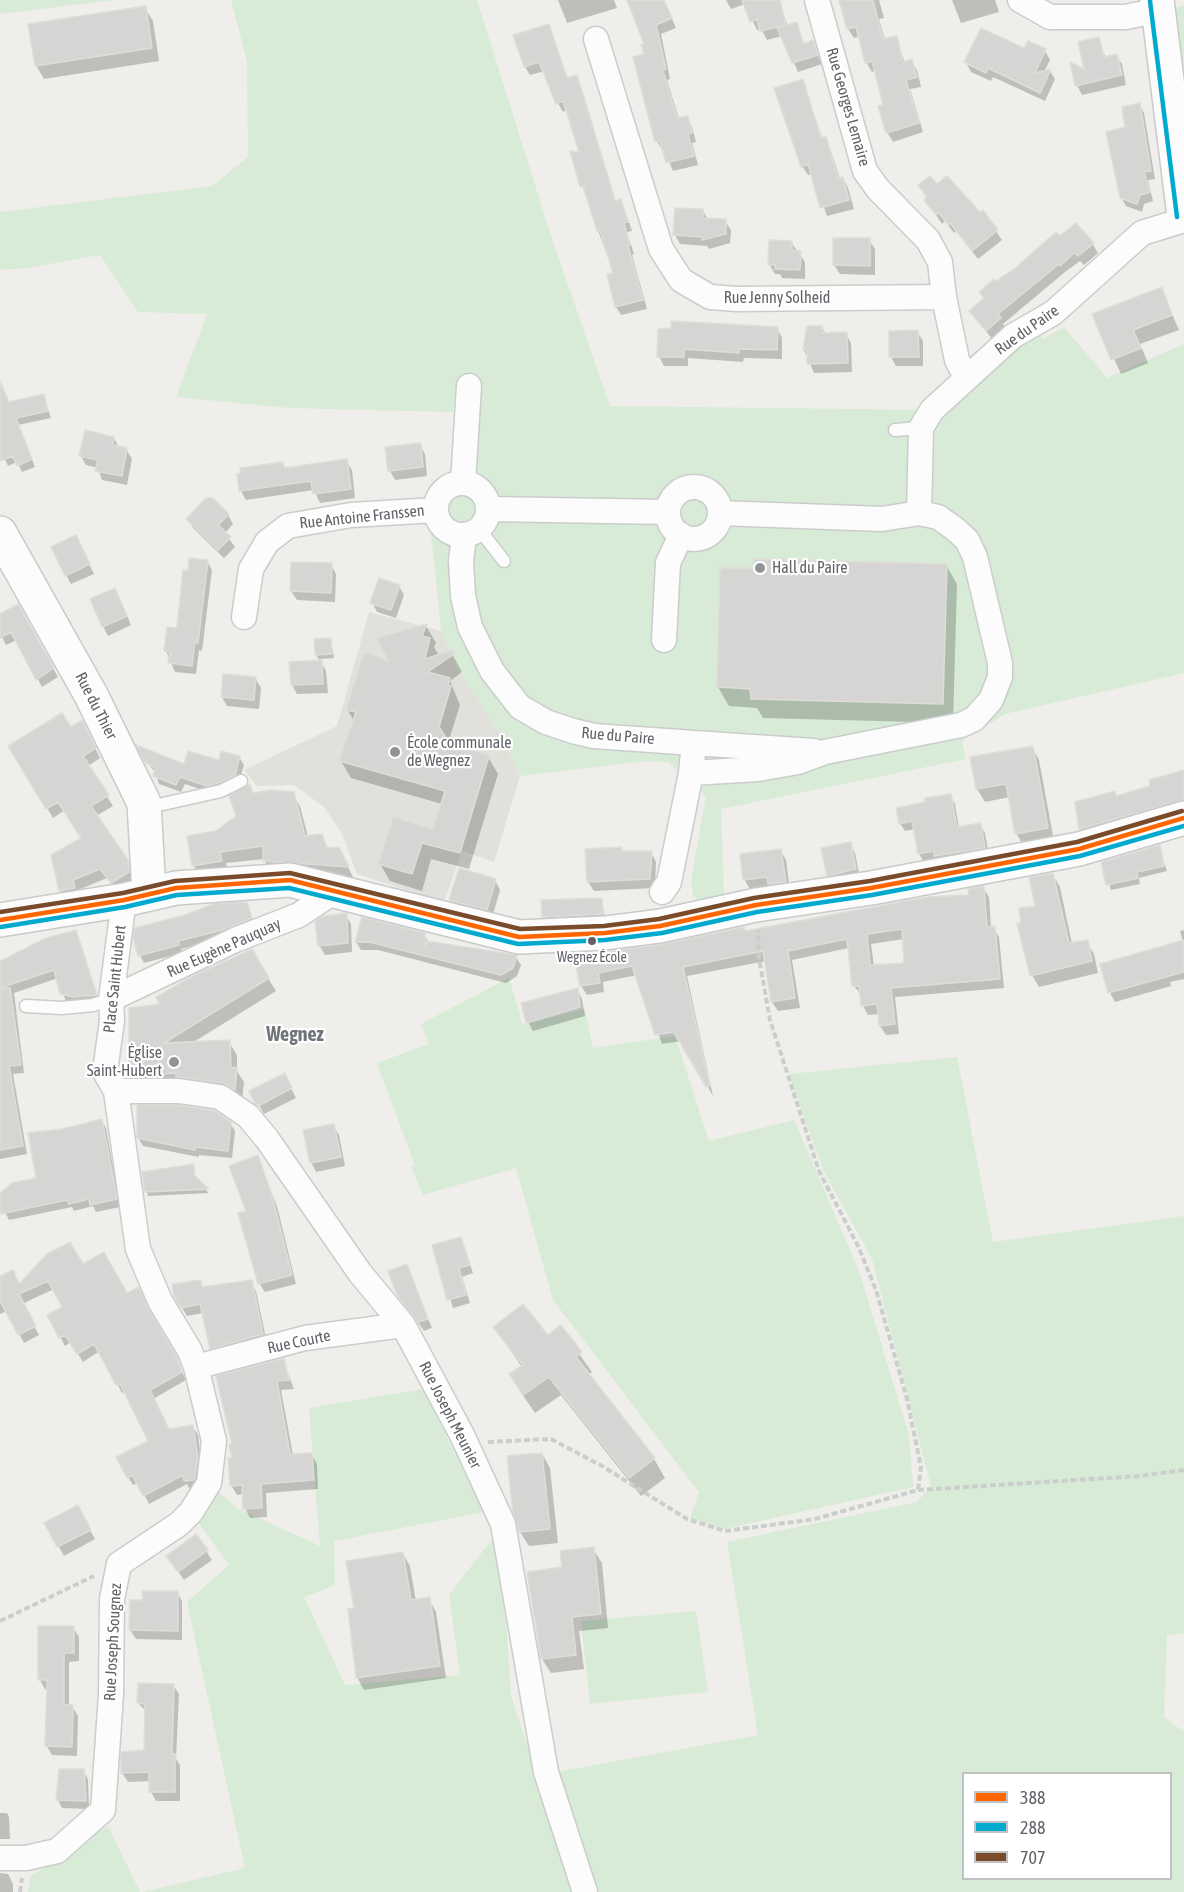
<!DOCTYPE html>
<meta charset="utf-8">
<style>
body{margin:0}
#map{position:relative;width:1184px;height:1892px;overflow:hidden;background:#efeeea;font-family:"Asap Condensed",sans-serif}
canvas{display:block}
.legend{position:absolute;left:962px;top:1772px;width:210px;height:108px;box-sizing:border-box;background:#fff;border:2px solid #bfc1c3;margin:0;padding:8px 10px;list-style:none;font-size:18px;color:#5f6368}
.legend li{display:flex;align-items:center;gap:12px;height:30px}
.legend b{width:30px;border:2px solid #bfc1c3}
</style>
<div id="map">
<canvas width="1184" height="1892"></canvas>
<ul class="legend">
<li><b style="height:8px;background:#f60"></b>388</li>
<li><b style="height:8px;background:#00a9ce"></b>288</li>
<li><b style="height:8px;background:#7a4b2a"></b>707</li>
</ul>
</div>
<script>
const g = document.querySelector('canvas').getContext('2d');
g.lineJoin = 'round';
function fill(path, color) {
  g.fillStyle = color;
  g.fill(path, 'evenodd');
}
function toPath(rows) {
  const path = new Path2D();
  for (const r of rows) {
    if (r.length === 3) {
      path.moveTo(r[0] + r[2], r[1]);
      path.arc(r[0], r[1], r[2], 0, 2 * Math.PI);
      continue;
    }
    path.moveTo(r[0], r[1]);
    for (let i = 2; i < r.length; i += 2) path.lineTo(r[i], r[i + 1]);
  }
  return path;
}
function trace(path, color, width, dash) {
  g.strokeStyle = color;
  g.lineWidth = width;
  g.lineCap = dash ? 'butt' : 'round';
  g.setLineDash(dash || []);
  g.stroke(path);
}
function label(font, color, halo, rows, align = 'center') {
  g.font = font + ' "Asap Condensed",sans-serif';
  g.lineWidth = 4.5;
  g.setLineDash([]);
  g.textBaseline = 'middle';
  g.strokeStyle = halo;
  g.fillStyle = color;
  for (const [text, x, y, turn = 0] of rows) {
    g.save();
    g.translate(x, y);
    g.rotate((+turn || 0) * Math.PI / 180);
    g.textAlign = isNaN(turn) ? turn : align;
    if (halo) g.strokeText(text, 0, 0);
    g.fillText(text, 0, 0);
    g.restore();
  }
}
fill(toPath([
 [369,612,441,631,456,666,501,735,520,776,494,862,462,851,444,902,357,874,342,834,324,807,294,785,257,786,244,770,337,726]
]), '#e2e0da');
fill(toPath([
 [0,0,114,0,0,14],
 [231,0,477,0,552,239,610,406,932,410,966,377,1038,333,1043,339,1064,327,1107,378,1184,344,1184,673,1005,714,962,741,966,759,721,809,724,897,701,903,693,896,691,881,706,796,668,762,646,761,520,776,501,735,456,666,441,631,428,505,440,480,454,471,458,385,453,412,289,408,176,397,207,314,138,312,100,255,27,268,0,270,0,212,212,186,248,157,247,62],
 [1184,5,1184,115,1167,10],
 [509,978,523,1025,585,1009,593,1048,675,1036,709,1141,794,1120,859,1271,909,1435,913,1487,724,1529,690,1518,699,1492,553,1300,516,1168,423,1195,411,1166,415,1166,377,1063,429,1044,421,1024],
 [957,1057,993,1242,1184,1216,1184,1633,1167,1635,1164,1717,1184,1732,1184,1892,590,1892,551,1773,758,1735,727,1542,917,1502,931,1486,872,1259,823,1170,789,1074],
 [964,1774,1170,1774,1170,1878,964,1878],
 [423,1389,484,1512,334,1541,335,1585,304,1597,345,1685,460,1675,449,1595,493,1538,506,1621,511,1697,578,1892,143,1892,245,1868,187,1602,229,1565,198,1522,216,1490,237,1508,320,1546,309,1408],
 [696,1611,708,1692,590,1704,581,1621],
 [108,1826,140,1892,28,1892,31,1876]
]), '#d8ebd6');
fill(toPath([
 [558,0,614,0,617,8,567,23],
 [638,0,664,0,676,28,661,34,670,79,667,80,679,119,687,118,692,127,696,142,692,143,698,165,673,171,664,150,662,150,657,141,646,45],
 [726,0,760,0,780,7,788,26,796,24,805,45,812,42,822,64,798,72,782,36,767,40,761,29,757,30,745,4,731,9],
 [840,0,879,0,884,18,879,19,885,40,896,37,905,63,911,61,917,70,921,87,910,89,923,132,893,142,887,132,885,106,876,70,872,72,866,62,860,36,854,38,848,29],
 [952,0,995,0,999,12,961,23],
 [145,8,153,21,159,61,44,79,36,65],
 [549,26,568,79,576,77,581,86,616,202,620,201,625,210,632,231,627,232,634,254,632,255,647,309,621,315,616,307,614,274,582,186,572,153,581,154,567,110,563,112,558,103,545,71,530,75,525,67],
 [1098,39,1106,58,1116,55,1122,64,1126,85,1082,95,1077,85,1087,72],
 [1025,50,1045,51,1050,60,1044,72,1050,71,1055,79,1045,101,993,77,991,81,971,72,966,62],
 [802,81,823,140,825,139,830,148,840,179,843,178,848,188,854,209,827,216,812,174,808,175,802,166],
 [1139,104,1144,113,1155,179,1148,180,1153,201,1144,204,1142,212,1126,206,1121,197,1127,128],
 [937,186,980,215,983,212,1002,240,978,259,956,231,954,233,945,221,942,224,926,200],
 [703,211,708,220,725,221,731,230,730,243,709,249,707,246,680,244,675,235],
 [1060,238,1092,243,1098,253,1084,265,1080,261,1065,272,1003,324,1005,328,992,339,971,311,985,300,981,293],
 [835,240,869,240,875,249,875,275,840,274,834,265],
 [791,242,805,262,805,279,782,278,780,274,775,274,769,264],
 [1161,289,1179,330,1140,344,1148,363,1121,374,1094,315],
 [822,327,826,334,846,334,851,343,852,372,814,373,804,350],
 [777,328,782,338,782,359,744,358,743,362,688,358,688,366,664,366,659,356,660,331],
 [917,331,923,341,923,366,896,366,891,357],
 [43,396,51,418,18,425,35,467,22,472,17,462,8,466,0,449,0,405],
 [114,438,119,448,126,449,132,459,127,485,102,480,98,468,86,465,81,456],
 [420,445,425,454,427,476,395,480,390,471,387,448],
 [346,461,352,470,355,498,320,503,314,490,246,500,241,491,238,476,282,463,285,469],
 [228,515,233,524,225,533,235,547,224,558,193,528,188,519],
 [80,546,94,574,71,584,66,575],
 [207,561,212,570,202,651,199,650,196,674,175,672,166,651,179,630,189,572],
 [331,565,336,574,335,602,297,600,291,591],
 [946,565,957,584,953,723,763,718,757,708,729,706,718,687],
 [399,586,404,595,396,618,377,612,372,602],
 [120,599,131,625,108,636,103,626],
 [18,606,58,677,42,687,17,640,6,645,2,637,0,616],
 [426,626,436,643,434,647,439,656,451,652,462,672,450,681,460,705,448,743,488,757,498,774,469,869,431,859,422,891,390,881,380,864,434,831,442,804,351,778,341,761,354,721,347,709,393,665,379,639],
 [331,640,334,658,320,659,326,671,328,693,297,694,292,685,291,663,320,661,316,655],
 [255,678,261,688,259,709,227,706,222,697],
 [70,729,87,731,100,758,88,766,113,806,96,816,133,871,134,882,117,892,107,878,78,890,79,897,66,900,60,890,83,839,65,810,53,818,10,747],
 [1032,747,1039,760,1054,841,1024,846,1016,833,1010,797,985,802,977,789],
 [239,757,244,765,239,783,212,793,185,784,181,792,159,784,155,772,146,761,185,766],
 [1184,772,1184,808,1085,837,1081,829,1077,804,1115,793,1117,797,1152,787],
 [249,786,254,794,293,794,300,806,308,837,321,835,329,850,345,861,354,879,271,873,264,859,226,863,228,873,201,878,194,866,217,832,238,816],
 [950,795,955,804,959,828,980,825,985,833,989,856,924,862,919,854,915,829,905,831,900,823,927,803],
 [850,844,855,853,860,878,834,884,828,875],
 [1159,847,1167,871,1139,878,1140,884,1111,890,1103,863],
 [621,849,623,853,651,852,656,862,655,888,594,891,588,882,587,850],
 [781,851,786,860,790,891,771,886,750,889,744,879],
 [1053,875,1060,887,1072,944,1087,942,1094,954,1098,973,1039,987,1032,975,1022,924,1037,907],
 [495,880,500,890,492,918,456,909,451,900],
 [983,888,989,897,991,928,994,928,999,937,1004,988,895,997,899,1034,886,1035,880,1026,879,1014,868,1015,863,1006,861,995,854,986,849,948,792,960,800,1008,778,1011,772,1002,766,961,687,976,713,1096,681,1041,662,1044,637,975,603,982,604,992,587,995,581,986,576,958,970,897],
 [904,939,905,964,874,966,871,944],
 [602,900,605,918,545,921,543,917],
 [247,903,255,926,227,937,181,949,182,953,144,963,140,955,136,929,213,906],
 [346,915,351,924,352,952,325,955,319,945],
 [363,919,424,934,429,943,516,957,521,965,517,976,506,983,378,950,361,950,356,942],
 [1184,930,1184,979,1170,982,1171,986,1115,1002,1110,993,1183,942,1180,931],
 [75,932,100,1002,66,1002,58,978,14,993,24,1073,13,1074,27,1154,0,1159,0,963],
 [251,951,276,991,192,1043,229,1042,237,1055,237,1071,244,1082,242,1102,138,1089,131,1076,163,1006],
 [577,989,582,999,585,1016,533,1031,528,1022],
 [289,1084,296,1098,264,1114,251,1091],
 [102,1121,106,1128,120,1207,96,1212,93,1206,74,1211,72,1207,9,1220,5,1212,38,1180,62,1131],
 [230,1123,235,1131,232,1158,199,1155,199,1157,143,1146,138,1138],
 [333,1126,339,1135,345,1166,316,1172,311,1162],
 [257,1157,277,1206,296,1284,265,1292,259,1283,248,1212],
 [194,1166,195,1179,209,1193,148,1196,143,1173],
 [461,1239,473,1273,462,1277,470,1303,453,1308,434,1246],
 [82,1266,126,1295,143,1297,186,1380,153,1399,169,1431,193,1427,198,1435,202,1468,199,1488,190,1490,187,1484,149,1504,138,1483,133,1485,128,1477,150,1441,125,1392,122,1393,100,1351,83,1362,71,1342,65,1346,49,1316,64,1308,54,1289,22,1304,39,1335,24,1343,7,1311,0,1314,0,1278,18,1281,20,1286],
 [406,1266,432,1328,424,1331,398,1295],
 [200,1282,204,1289,251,1282,256,1291,267,1343,216,1357,211,1348,203,1313,187,1316,175,1296],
 [560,1327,592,1372,588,1375,654,1459,665,1478,641,1496,561,1395,535,1413,522,1394,522,1367,495,1328,548,1337],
 [283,1360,294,1389,281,1390,293,1455,311,1454,317,1464,318,1489,266,1493,267,1517,250,1518,245,1508,244,1494,237,1495,231,1485,234,1459],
 [542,1454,550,1468,558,1543,529,1546,520,1532],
 [82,1516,95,1539,64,1556,46,1523],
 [196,1536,212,1560,184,1580,174,1566],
 [593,1549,602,1563,608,1628,579,1631,584,1669,551,1673,542,1659,563,1568],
 [403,1554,410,1566,416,1601,429,1599,436,1612,446,1678,364,1690,357,1677,355,1610],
 [177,1592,182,1601,182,1640,136,1639,130,1630,144,1602],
 [73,1627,79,1637,79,1661,69,1662,69,1706,72,1706,78,1716,77,1756,52,1755,46,1745,48,1689,45,1689,40,1680],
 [173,1685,179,1694,176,1759,180,1765,180,1801,156,1801,151,1792,151,1781,128,1782,122,1773,145,1752,147,1712,138,1703],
 [83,1771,88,1779,89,1809,62,1808,58,1800],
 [0,1813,7,1813,9,1817,10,1839,0,1839],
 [0,1873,8,1874,13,1884,13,1892,0,1892]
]), '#0003');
const building = toPath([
 [627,0,664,0,672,18,656,25,666,69,663,71,677,118,688,116,692,133,688,134,694,156,666,163,660,141,655,142,633,57,644,54,641,45,644,44,627,0],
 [742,0,780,0,786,25,760,31,757,19,750,22,742,0],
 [839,0,873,0,883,39,897,36,903,62,912,59,917,77,906,80,919,123,886,133,878,106,883,105,872,61,865,63,856,27,847,29,839,0],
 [146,6,152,48,35,66,28,24,146,6],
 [797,22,803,44,813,40,818,55,792,63,777,28,797,22],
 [549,24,567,78,577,75,615,201,621,199,628,222,624,223,630,245,628,246,643,300,615,307,607,274,613,273,600,230,597,231,583,186,580,187,570,151,579,152,563,101,556,104,539,62,524,67,513,35,549,24],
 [981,28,1024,48,1028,41,1046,49,1035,73,1051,69,1040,93,988,68,986,73,964,62,981,28],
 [1099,37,1104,57,1117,54,1122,75,1075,86,1070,62,1084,69,1078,42,1099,37],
 [803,79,821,138,826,137,838,178,843,177,849,200,820,208,808,164,801,167,774,88,803,79],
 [1140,103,1151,171,1144,172,1150,192,1140,195,1137,204,1120,198,1106,132,1125,127,1122,107,1140,103],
 [930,176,937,184,947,176,980,212,983,210,998,230,972,251,950,223,948,225,939,213,936,215,924,200,927,197,918,185,930,176],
 [675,208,703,209,703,218,726,219,726,234,702,240,702,237,673,235,675,208],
 [1076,223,1094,243,1078,256,1074,253,1060,266,1059,264,998,314,1001,318,986,331,969,311,984,298,979,292,994,279,996,281,1014,269,1056,232,1060,236,1076,223],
 [833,238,870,238,870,266,833,265,833,238],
 [769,240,792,241,792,250,801,251,800,270,775,269,776,265,768,265,769,240],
 [1162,287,1172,315,1133,330,1141,348,1111,360,1092,314,1162,287],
 [671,321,778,327,777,350,739,349,739,353,684,349,684,357,657,357,658,329,671,328,671,321],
 [807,326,822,326,823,333,847,332,848,363,807,364,807,350,803,350,807,326],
 [918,330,919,357,889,357,889,331,918,330],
 [0,381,9,402,44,394,48,411,16,418,32,459,17,466,13,456,0,461,0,381],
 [85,430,114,437,113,445,127,448,122,476,95,471,98,460,79,456,85,430],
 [421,443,423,467,388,471,385,447,421,443],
 [347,459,351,489,313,494,311,481,239,491,237,474,241,473,240,468,283,462,284,468,347,459],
 [206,498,213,498,229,514,218,525,231,537,218,550,186,519,206,498],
 [76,535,90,564,65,576,51,547,76,535],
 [189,558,208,560,198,643,195,642,192,666,168,663,170,652,164,651,167,627,177,628,183,570,188,571,189,558],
 [754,559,947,564,943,704,751,699,750,689,717,687,720,568,754,568,754,559],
 [291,562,332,563,331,593,290,591,291,562],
 [379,578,400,585,391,610,370,603,379,578],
 [115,588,127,616,102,627,90,599,115,588],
 [18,604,54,668,36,680,11,632,0,638,0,614,18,604],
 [427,624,422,636,430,638,425,659,452,650,454,654,428,672,450,678,448,685,451,686,439,727,449,742,489,756,460,853,422,843,412,874,378,864,393,817,433,829,445,791,339,761,356,712,346,710,363,654,370,654,389,662,376,638,427,624],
 [331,638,332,654,315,655,314,639,331,638],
 [322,660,323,684,291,685,289,662,322,660],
 [223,674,256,677,254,700,221,697,223,674],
 [62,713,71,727,82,720,96,748,83,756,109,795,91,806,128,860,129,872,111,883,100,869,73,880,75,888,59,891,51,855,81,838,58,802,46,809,8,746,62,713],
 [136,745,184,764,188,751,219,760,221,751,240,756,235,775,218,783,207,786,180,777,176,785,153,776,155,768,145,762,136,745],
 [1033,746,1048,828,1015,834,1006,784,976,789,970,757,1033,746],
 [1184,770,1184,800,1079,829,1075,802,1115,791,1116,796,1150,786,1149,780,1184,770],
 [248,785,250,785,253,793,271,790,294,792,305,836,322,834,327,848,339,847,349,867,263,861,263,846,220,852,222,861,192,866,187,836,216,831,236,816,229,796,248,785],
 [951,794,957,827,981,823,985,848,934,856,934,851,918,854,912,821,899,824,896,808,925,802,925,798,951,794],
 [851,842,856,869,827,876,821,848,851,842],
 [1160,845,1164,866,1137,872,1138,878,1106,885,1101,862,1160,845],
 [622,847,622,851,652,851,650,879,587,882,585,849,622,847],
 [781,849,786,882,768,884,767,877,743,880,740,854,781,849],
 [459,868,496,879,487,910,449,900,459,868],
 [1053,873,1069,943,1088,940,1092,961,1030,976,1017,923,1021,923,1019,908,1035,906,1029,877,1053,873],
 [984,886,987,927,995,926,1000,979,891,988,895,1024,879,1026,877,1004,861,1006,859,986,852,986,847,939,788,951,795,998,771,1002,763,951,683,967,710,1086,706,1087,674,1032,655,1035,632,966,598,973,600,983,580,986,574,956,664,944,744,927,745,931,927,897,969,895,968,889,984,886],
 [902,929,904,963,870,965,867,934,902,929],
 [602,898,603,914,542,917,541,900,602,898],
 [247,902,252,918,223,930,178,941,179,945,138,956,133,938,135,928,185,915,213,904,247,902],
 [347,913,348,943,318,946,315,922,323,916,347,913],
 [362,917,425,933,425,946,426,941,517,955,513,968,501,975,369,942,355,942,362,917],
 [76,930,97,995,73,997,60,994,54,970,0,988,0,961,46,938,76,930],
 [1184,940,1184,972,1108,993,1100,964,1184,940],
 [252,949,269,978,164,1043,230,1040,231,1068,237,1067,235,1090,223,1083,176,1077,176,1073,129,1077,129,1008,160,1004,156,997,191,977,252,949],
 [0,988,10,988,21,1065,9,1066,23,1146,0,1150,0,988],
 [578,988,580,1007,526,1023,521,1003,578,988],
 [285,1073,292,1088,258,1106,255,1104,249,1091,285,1073],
 [137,1105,178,1105,215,1111,231,1122,228,1151,195,1147,195,1150,137,1138,137,1105],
 [102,1119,117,1199,90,1205,89,1199,69,1204,67,1200,0,1214,0,1193,12,1183,36,1178,28,1133,62,1129,102,1119],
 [334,1124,341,1157,310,1163,303,1130,334,1124],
 [258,1155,272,1195,292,1275,258,1284,238,1213,246,1211,229,1166,258,1155],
 [194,1164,194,1175,209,1189,145,1192,142,1172,194,1164],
 [461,1237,470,1265,459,1268,466,1295,447,1300,432,1245,461,1237],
 [70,1242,83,1264,104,1252,127,1293,139,1287,148,1308,177,1357,182,1372,150,1390,169,1429,193,1425,198,1458,194,1480,184,1481,183,1475,143,1496,132,1475,127,1478,116,1457,148,1441,120,1384,116,1385,94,1344,77,1354,65,1335,59,1338,47,1315,62,1307,48,1281,19,1294,36,1326,18,1335,0,1301,0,1276,13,1270,19,1284,47,1254,70,1242],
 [407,1264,428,1319,418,1322,397,1295,388,1271,407,1264],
 [201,1280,202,1287,252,1280,263,1334,210,1349,200,1304,181,1308,174,1296,172,1284,201,1280],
 [523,1304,548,1335,561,1325,582,1352,576,1357,655,1458,629,1478,549,1377,523,1395,509,1374,523,1365,493,1327,523,1304],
 [284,1358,289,1380,277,1381,290,1454,312,1453,314,1480,261,1484,262,1508,243,1509,242,1485,230,1486,228,1458,232,1458,229,1445,232,1444,216,1376,284,1358],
 [542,1453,550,1529,519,1532,513,1512,507,1456,542,1453],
 [78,1505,91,1530,57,1547,44,1523,78,1505],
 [196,1534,208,1550,178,1572,166,1556,196,1534],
 [594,1547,601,1614,572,1617,576,1655,541,1659,527,1572,562,1567,560,1551,594,1547],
 [403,1552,411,1600,430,1597,440,1666,356,1678,348,1609,354,1608,346,1561,403,1552],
 [142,1591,178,1591,178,1631,129,1630,130,1600,143,1600,142,1591],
 [38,1626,74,1626,74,1653,64,1653,64,1705,73,1705,72,1747,45,1746,47,1680,38,1680,38,1626],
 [138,1683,174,1684,172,1754,175,1754,175,1792,149,1792,149,1772,121,1773,121,1752,144,1750,145,1704,137,1703,138,1683],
 [59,1769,84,1769,86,1801,56,1800,59,1769]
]);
fill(building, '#d6d5d3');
trace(building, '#deddd9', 1.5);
const lane = toPath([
 [895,430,921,428],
 [479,529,504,561],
 [145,808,221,791,241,781],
 [26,1006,62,1008,93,1005,111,999]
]);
const street = toPath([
 [817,0,865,171,878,189,928,240,940,262,944,297],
 [1020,0,1050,17,1126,17,1158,10],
 [596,39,661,249,681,280,710,297,737,299,944,297,957,360,966,377],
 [463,483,469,386],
 [462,509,26],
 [694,513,26],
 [489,509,668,512],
 [720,513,882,519,919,513],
 [464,535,461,561,463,596,470,627,492,671,520,707,546,722,573,731,594,736,694,743,691,773,669,882,662,892],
 [244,617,251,569,267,542,288,526,351,515,436,510],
 [664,640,668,563,681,535],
 [694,743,814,751],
 [691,773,758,769,798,762,825,752,961,725,974,719,991,700,1000,677,1000,663,975,557,967,540,955,529,938,517,919,513,921,428,932,410,1013,336,1053,313,1142,233,1184,220],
 [111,999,235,940,299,915,335,891],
 [116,1091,179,1091,220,1097,248,1116,267,1139,360,1273,403,1325,462,1435,503,1524,546,1772,585,1892],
 [196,1367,305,1338,403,1325],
 [0,1858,26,1858,57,1851,103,1810,111,1694,112,1599,119,1564,179,1524,191,1512,209,1483,214,1441,196,1367,190,1351,160,1301,138,1249,116,1091,105,1072,112,1020,111,999,124,900]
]);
const secondary = toPath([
 [1157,0,1184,216],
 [0,533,91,695,144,803,149,893],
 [0,920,124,900,176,888,290,880,519,937,605,933,660,926,756,905,871,888,1079,849,1184,818]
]);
trace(lane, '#cbcccc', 15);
trace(street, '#cbcccc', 27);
trace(secondary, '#cacacb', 36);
trace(toPath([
 [488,1442,551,1439,602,1466,687,1519,725,1531,815,1519,918,1490,921,1467,907,1399,876,1290,858,1246,819,1171,770,1020,759,958,758,930],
 [918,1490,1140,1476,1184,1470],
 [0,1621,94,1576],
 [20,1892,22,1878]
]), '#cacfcc', 4, [6, 3]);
trace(lane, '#fdfcfc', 12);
trace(street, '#fdfcfc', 24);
trace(secondary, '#fdfcfc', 33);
trace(toPath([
 [0,920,124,900,176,888,290,880,519,937,605,933,660,926,756,905,871,888,1079,849,1184,818]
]), '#f60', 4.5);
trace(toPath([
 [1150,1,1177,217],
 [1,927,125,907,177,895,289,888,518,944,605,940,662,933,757,912,872,895,1080,856,1184,826]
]), '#00a9ce', 4.5);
trace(toPath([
 [0,912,123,893,175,881,290,873,520,929,604,926,659,919,754,898,870,881,1077,842,1182,811]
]), '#7a4b2a', 4.5);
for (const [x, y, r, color] of [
 [760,568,6,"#919496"],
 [395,752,6,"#919496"],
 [592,941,5,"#5f6368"],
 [174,1062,6,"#919496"]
]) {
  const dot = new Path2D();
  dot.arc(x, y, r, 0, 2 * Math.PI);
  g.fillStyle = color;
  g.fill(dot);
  trace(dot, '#fff', 2);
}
label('14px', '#5f6368', '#fff', [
 ["Wegnez École",592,958]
]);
label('16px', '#5f6368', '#fff', [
 ["Rue Georges Lemaire",848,107,74],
 ["Rue Jenny Solheid",777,298],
 ["Rue du Paire",1027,330,-35],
 ["Rue Antoine Franssen",362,517,-6],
 ["Rue du Thier",96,706,63],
 ["Rue du Paire",618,736,5],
 ["Rue Eugène Pauquay",224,948,-24],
 ["Place Saint Hubert",115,979,-84],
 ["Rue Courte",299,1342,-12],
 ["Rue Joseph Meunier",450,1415,63],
 ["Rue Joseph Sougnez",113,1642,-87]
]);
label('16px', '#5f6368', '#fff', [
 ["Hall du Paire",772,568],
 ["École communale",407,743],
 ["de Wegnez",407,761],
 ["Église",162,1053,"right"],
 ["Saint-Hubert",162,1071,"right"]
], 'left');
label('bold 20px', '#70757a', '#fff', [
 ["Wegnez",295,1035]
]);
</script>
